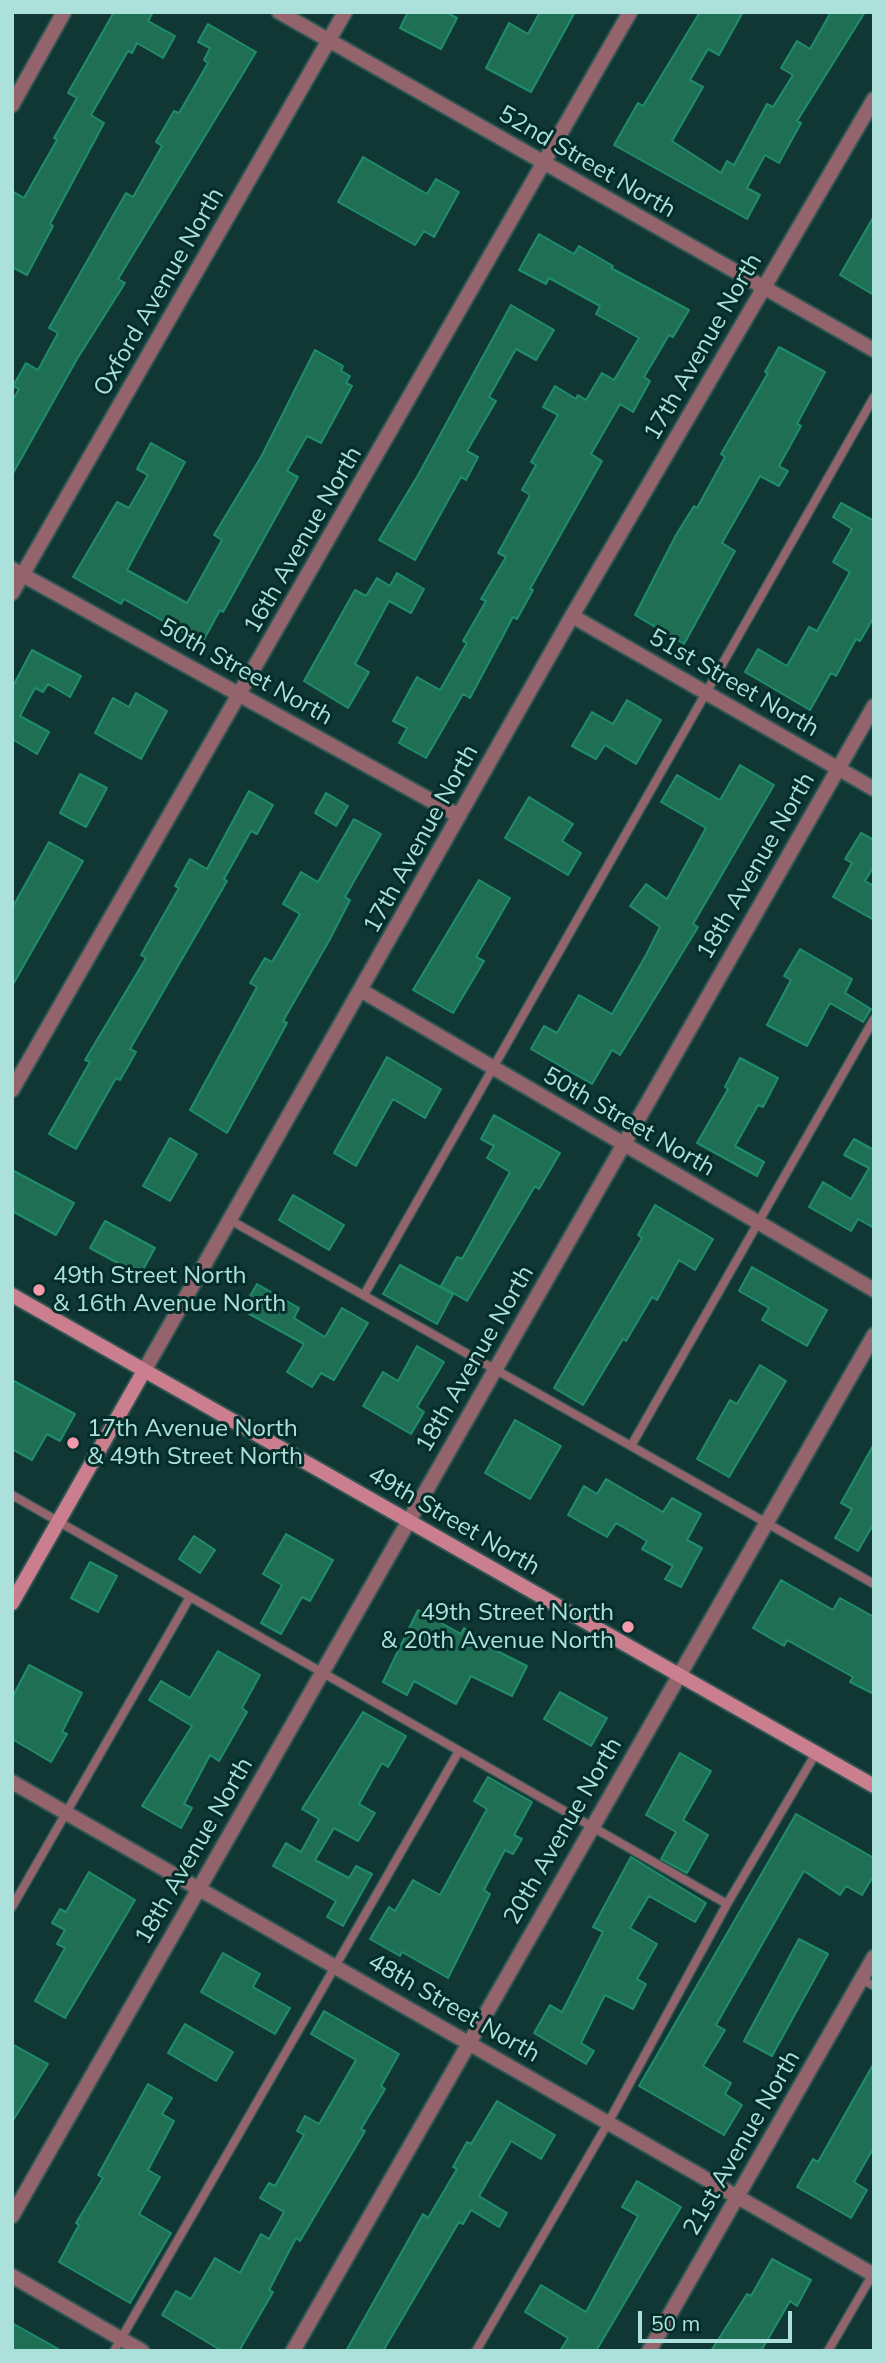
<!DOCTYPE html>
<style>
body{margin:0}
#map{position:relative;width:886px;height:2363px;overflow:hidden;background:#113734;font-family:Mulish,sans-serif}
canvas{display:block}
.frame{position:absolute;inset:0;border:14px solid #ace0da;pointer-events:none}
.scale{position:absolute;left:638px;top:2311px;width:154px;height:32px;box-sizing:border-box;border:4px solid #ace0da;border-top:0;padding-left:9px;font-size:21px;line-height:24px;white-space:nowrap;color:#ace0da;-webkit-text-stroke:5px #042d2a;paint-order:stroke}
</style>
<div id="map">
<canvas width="886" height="2363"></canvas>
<div class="frame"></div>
<div class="scale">50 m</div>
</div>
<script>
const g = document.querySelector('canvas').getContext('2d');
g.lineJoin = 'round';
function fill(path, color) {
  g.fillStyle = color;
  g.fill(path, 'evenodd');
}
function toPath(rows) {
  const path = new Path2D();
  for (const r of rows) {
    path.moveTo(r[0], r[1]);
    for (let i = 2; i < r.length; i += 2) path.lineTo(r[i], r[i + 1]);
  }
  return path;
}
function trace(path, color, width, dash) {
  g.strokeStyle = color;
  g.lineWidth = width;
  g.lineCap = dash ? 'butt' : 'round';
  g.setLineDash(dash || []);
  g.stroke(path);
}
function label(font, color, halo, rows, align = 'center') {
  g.font = font + ' Mulish,sans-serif';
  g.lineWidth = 6;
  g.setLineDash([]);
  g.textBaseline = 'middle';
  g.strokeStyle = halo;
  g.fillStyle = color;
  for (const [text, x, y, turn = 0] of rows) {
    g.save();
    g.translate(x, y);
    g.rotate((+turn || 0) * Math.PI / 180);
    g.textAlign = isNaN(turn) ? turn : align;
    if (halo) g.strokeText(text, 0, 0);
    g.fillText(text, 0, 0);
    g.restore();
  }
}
const building = toPath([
 [114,12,153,12,148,21,175,36,163,58,137,43,132,53,128,51,91,115,104,123,50,224,53,226,27,275,12,267,12,191,24,198,57,140,54,138,77,98,68,93,114,12],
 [408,12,446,12,457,18,441,49,400,28,408,12],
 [540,12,575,12,531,92,486,68,509,23,528,34,540,12],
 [700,12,743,12,719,55,708,49,690,80,703,87,672,141,721,173,727,161,734,165,767,104,773,107,793,75,781,68,797,41,810,49,831,12,865,12,797,121,801,123,779,163,765,155,747,188,760,195,747,219,614,145,638,103,643,106,700,12],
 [208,24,256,52,118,279,125,283,77,359,12,475,12,401,19,389,13,386,26,363,38,370,58,333,49,328,126,193,133,197,162,146,156,142,174,111,179,113,208,63,204,60,210,48,198,42,208,24],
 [363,157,427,194,436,179,459,192,434,237,424,231,415,245,338,202,363,157],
 [874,216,874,295,840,275,874,216],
 [539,234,574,254,579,246,613,266,611,268,689,310,673,337,669,335,644,377,650,381,633,412,620,404,591,454,602,461,530,589,533,590,517,619,513,617,470,698,463,694,426,758,399,743,407,728,393,721,417,677,440,690,467,643,463,641,486,601,481,599,506,557,498,553,530,495,522,490,536,465,531,462,558,415,543,407,555,386,576,399,578,395,586,400,602,373,614,380,639,338,596,314,600,306,549,278,546,284,519,270,539,234],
 [511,305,554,330,536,360,516,349,489,397,496,401,467,451,478,457,466,480,461,477,415,560,379,540,417,477,511,305],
 [779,347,825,372,797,424,801,426,779,466,788,471,779,486,760,476,722,543,735,551,684,644,635,615,676,535,694,506,697,508,725,457,721,454,768,373,765,372,779,347],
 [315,350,343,366,341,371,350,376,346,383,352,386,321,443,307,436,287,471,298,477,223,612,220,610,202,643,124,599,121,604,73,577,117,502,129,508,148,475,137,469,151,443,185,462,127,570,187,603,222,540,214,535,261,457,315,350],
 [841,503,874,521,874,617,860,641,856,639,836,676,831,673,810,710,745,672,758,649,787,666,809,627,817,631,850,572,833,562,852,529,833,517,841,503],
 [397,573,424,589,411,613,389,601,355,664,369,672,348,708,304,681,355,590,366,596,377,578,390,586,397,573],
 [32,650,81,676,70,697,48,684,43,692,35,688,20,716,49,732,37,754,12,739,12,688,32,650],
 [136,693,167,711,141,759,95,733,113,698,129,707,136,693],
 [627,700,661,720,636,764,605,745,596,759,572,746,592,712,613,724,627,700],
 [740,765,774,785,693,924,698,927,620,1055,612,1050,592,1084,531,1049,544,1026,557,1033,579,995,612,1014,646,955,660,927,630,906,646,884,667,899,706,828,661,802,677,775,720,800,740,765],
 [80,774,107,788,86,827,60,813,80,774],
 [249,791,273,805,257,834,251,831,224,879,227,881,130,1049,136,1052,120,1080,116,1078,76,1149,49,1134,90,1062,85,1060,146,958,141,955,179,888,175,886,190,859,207,869,249,791],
 [326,793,348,806,336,826,315,813,326,793],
 [529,797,573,824,562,841,581,853,568,875,505,838,529,797],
 [354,819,381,834,345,897,350,900,330,939,283,1021,287,1023,227,1133,190,1110,257,987,250,983,265,958,272,962,300,914,283,904,301,872,318,882,354,819],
 [861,833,874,840,874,866,865,881,874,886,874,920,833,897,852,863,845,859,861,833],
 [49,842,83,861,12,986,12,908,49,842],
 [479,880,510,898,476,957,484,961,453,1013,413,990,479,880],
 [800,949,852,979,845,993,871,1009,863,1022,830,1003,807,1046,767,1025,791,980,784,976,800,949],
 [387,1057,441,1089,425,1118,393,1099,356,1166,334,1153,387,1057],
 [740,1058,778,1078,763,1107,758,1105,735,1146,764,1162,757,1176,697,1143,728,1089,725,1087,740,1058],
 [494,1115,560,1153,539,1189,535,1186,467,1301,441,1286,457,1257,462,1259,510,1172,487,1158,494,1146,481,1139,494,1115],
 [170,1138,197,1154,170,1201,143,1186,170,1138],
 [854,1139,874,1150,874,1228,858,1219,851,1231,809,1207,823,1182,851,1199,869,1168,844,1155,854,1139],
 [12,1170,74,1203,56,1235,12,1211,12,1170],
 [293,1195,344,1225,329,1250,279,1220,293,1195],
 [655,1205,713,1239,695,1270,679,1260,657,1300,652,1297,626,1341,623,1339,583,1405,554,1388,642,1238,638,1235,655,1205],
 [105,1221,155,1248,140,1275,90,1248,105,1221],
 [400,1265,453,1294,437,1324,383,1294,400,1265],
 [752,1267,827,1310,807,1346,762,1320,769,1308,739,1291,752,1267],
 [257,1284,299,1308,294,1318,325,1337,342,1308,368,1323,334,1380,321,1373,312,1387,287,1372,304,1344,242,1310,257,1284],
 [417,1346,444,1362,417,1407,424,1412,411,1434,363,1406,383,1372,398,1381,417,1346],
 [760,1365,786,1381,729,1477,697,1459,730,1400,737,1404,760,1365],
 [12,1380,75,1414,60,1441,47,1434,32,1460,12,1449,12,1380],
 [515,1420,561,1446,530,1499,485,1473,515,1420],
 [874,1444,874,1523,858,1551,835,1538,852,1509,841,1503,874,1444],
 [606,1479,663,1512,672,1498,701,1514,687,1540,702,1548,681,1587,665,1579,673,1566,642,1549,647,1541,616,1523,607,1537,568,1515,584,1486,597,1494,606,1479],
 [286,1534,333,1560,310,1601,302,1597,281,1634,261,1623,282,1585,263,1574,286,1534],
 [194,1536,215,1550,200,1573,179,1559,194,1536],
 [90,1562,117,1576,98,1612,71,1598,90,1562],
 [781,1580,833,1610,840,1598,874,1617,874,1694,850,1682,853,1677,787,1640,784,1646,753,1628,781,1580],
 [418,1610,461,1634,464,1628,489,1643,487,1646,527,1666,512,1696,471,1676,456,1704,414,1681,407,1695,383,1682,418,1610],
 [218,1651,260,1675,242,1708,247,1712,219,1761,210,1755,184,1804,192,1808,181,1828,142,1806,192,1726,149,1700,161,1681,190,1698,218,1651],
 [29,1665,82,1693,62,1732,67,1734,51,1762,12,1739,12,1698,29,1665],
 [560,1692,607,1718,591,1746,544,1719,560,1692],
 [363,1712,406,1736,388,1767,382,1763,359,1804,375,1813,358,1841,334,1828,315,1860,349,1878,356,1866,372,1874,343,1926,327,1917,336,1901,273,1866,286,1843,301,1852,319,1819,302,1809,363,1712],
 [680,1753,711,1771,683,1820,708,1835,687,1873,661,1859,676,1832,646,1815,680,1753],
 [488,1777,532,1802,514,1835,522,1839,513,1854,505,1850,484,1890,490,1894,448,1978,402,1952,400,1956,370,1939,389,1907,395,1911,413,1880,440,1895,487,1809,474,1801,488,1777],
 [796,1814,874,1858,874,1875,862,1895,846,1886,840,1895,804,1871,801,1876,716,2025,725,2030,703,2066,731,2083,725,2094,742,2105,724,2135,639,2086,796,1814],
 [631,1857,706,1903,695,1922,649,1896,630,1928,657,1944,637,1979,646,1984,633,2009,605,1995,581,2043,594,2051,586,2064,534,2033,550,2005,562,2012,603,1932,593,1927,631,1857],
 [89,1872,135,1900,65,2018,35,2001,65,1948,57,1944,65,1930,52,1923,60,1909,66,1912,89,1872],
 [799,1939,828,1954,772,2056,744,2041,799,1939],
 [223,1953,260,1974,253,1987,290,2008,275,2034,201,1992,223,1953],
 [324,2011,399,2054,381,2086,385,2089,361,2129,365,2131,300,2241,296,2238,269,2290,273,2292,239,2351,222,2351,162,2315,176,2291,191,2299,215,2258,240,2273,261,2234,269,2239,284,2212,260,2198,269,2183,275,2186,304,2135,297,2131,305,2116,319,2124,356,2060,311,2034,324,2011],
 [185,2024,233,2052,216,2081,168,2053,185,2024],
 [12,2044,48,2064,12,2122,12,2044],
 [874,2063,874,2147,854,2182,867,2190,851,2218,797,2187,813,2159,818,2162,874,2063],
 [148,2084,172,2098,162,2114,174,2121,148,2170,160,2177,139,2214,171,2233,130,2303,59,2262,79,2225,76,2223,103,2178,98,2175,148,2084],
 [497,2101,555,2135,541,2159,511,2141,479,2196,507,2213,499,2227,471,2210,463,2224,459,2222,383,2351,346,2351,423,2214,428,2218,457,2169,453,2167,467,2142,471,2144,497,2101],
 [637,2181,681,2207,596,2351,560,2351,568,2338,525,2312,541,2285,586,2312,638,2216,622,2207,637,2181],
 [772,2259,811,2280,797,2306,790,2301,761,2351,711,2351,747,2294,751,2296,772,2259],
 [12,2323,62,2351,12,2351,12,2323]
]);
fill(building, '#1f6f55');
trace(building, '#1f8d6c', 2);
const lane = toPath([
 [230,1220,631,1446,874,1019],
 [364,1295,874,397],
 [631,1446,874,1584],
 [12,1495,727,1904],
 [12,1907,190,1597],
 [861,1979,874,1986],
 [114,2351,459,1751],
 [476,2351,608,2123,727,1904,816,1753],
 [828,2351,874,2272]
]);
const street = toPath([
 [279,12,874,350],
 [12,105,64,12],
 [12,569,459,816],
 [12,593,345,12],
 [572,616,874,789],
 [362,991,874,1290],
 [12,1090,630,12],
 [144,1371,572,616,874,99],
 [12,1782,874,2275],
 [12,2216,874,706],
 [12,2276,142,2351],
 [293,2351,874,1335],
 [649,2351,874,1957]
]);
const secondary = toPath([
 [12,1295,874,1786],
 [12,1603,144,1371]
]);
trace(lane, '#2d5552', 11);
trace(street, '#2d5552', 18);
trace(secondary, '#2d5552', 18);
trace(lane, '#93646c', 8);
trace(street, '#93646c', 14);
trace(secondary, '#cb7f8e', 14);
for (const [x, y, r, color] of [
 [39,1290,7,"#f39aab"],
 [73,1443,7,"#f39aab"],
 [628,1627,7,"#f39aab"]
]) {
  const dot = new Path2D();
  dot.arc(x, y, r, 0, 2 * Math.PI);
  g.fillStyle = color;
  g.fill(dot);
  trace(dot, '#042d2a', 2.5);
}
label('24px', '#ace0da', '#042d2a', [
 ["52nd Street North",587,162,30],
 ["Oxford Avenue North",159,292,-60],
 ["17th Avenue North",703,347,-60],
 ["16th Avenue North",303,540,-60],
 ["50th Street North",246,672,29],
 ["51st Street North",734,683,30],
 ["17th Avenue North",421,839,-61],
 ["18th Avenue North",756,866,-60],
 ["50th Street North",629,1122,30],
 ["18th Avenue North",475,1359,-60],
 ["49th Street North",454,1521,30],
 ["20th Avenue North",563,1831,-60],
 ["18th Avenue North",194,1851,-60],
 ["48th Street North",454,2008,30],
 ["21st Avenue North",742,2143,-60]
]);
label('24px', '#ace0da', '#042d2a', [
 ["49th Street North",53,1276],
 ["& 16th Avenue North",53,1304],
 ["17th Avenue North",87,1429],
 ["& 49th Street North",87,1457],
 ["49th Street North",614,1613,"right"],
 ["& 20th Avenue North",614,1641,"right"]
], 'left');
</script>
